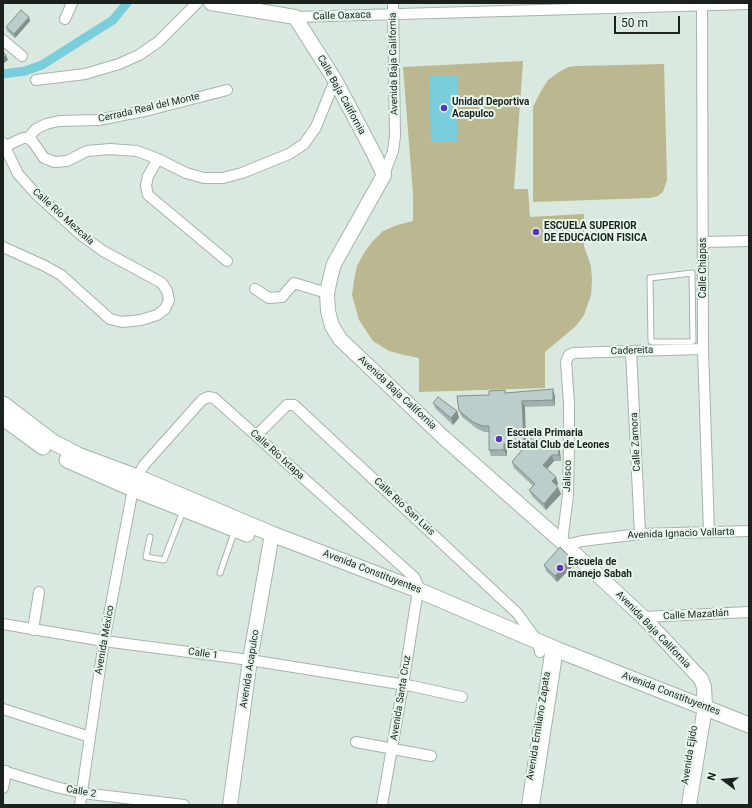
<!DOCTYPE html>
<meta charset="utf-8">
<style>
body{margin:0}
#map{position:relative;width:752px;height:808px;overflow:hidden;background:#dae9df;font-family:Roboto,sans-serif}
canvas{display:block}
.frame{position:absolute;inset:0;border:4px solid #1b211d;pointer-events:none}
.north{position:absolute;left:704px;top:760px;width:40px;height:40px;-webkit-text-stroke:3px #e7f7ec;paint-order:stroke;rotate:286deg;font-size:11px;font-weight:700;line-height:16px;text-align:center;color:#1b211d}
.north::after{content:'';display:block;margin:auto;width:14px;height:18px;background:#1b211d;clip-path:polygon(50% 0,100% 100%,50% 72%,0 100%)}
.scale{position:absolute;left:614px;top:16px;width:66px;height:18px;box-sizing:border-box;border:2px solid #1b211d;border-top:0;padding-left:5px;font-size:12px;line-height:14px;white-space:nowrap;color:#1b211d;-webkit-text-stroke:3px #e7f7ec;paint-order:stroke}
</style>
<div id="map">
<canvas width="752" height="808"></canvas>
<div class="frame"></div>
<div class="north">N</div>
<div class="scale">50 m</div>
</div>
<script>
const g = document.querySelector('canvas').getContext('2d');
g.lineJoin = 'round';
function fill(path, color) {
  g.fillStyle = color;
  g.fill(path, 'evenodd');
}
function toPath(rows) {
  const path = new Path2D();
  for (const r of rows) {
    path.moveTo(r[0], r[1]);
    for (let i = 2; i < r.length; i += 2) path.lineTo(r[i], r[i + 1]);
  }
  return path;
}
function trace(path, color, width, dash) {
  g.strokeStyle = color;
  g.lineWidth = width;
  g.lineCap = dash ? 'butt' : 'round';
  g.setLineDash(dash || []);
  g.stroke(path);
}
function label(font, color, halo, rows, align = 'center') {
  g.font = font + ' Roboto,sans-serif';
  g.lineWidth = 4;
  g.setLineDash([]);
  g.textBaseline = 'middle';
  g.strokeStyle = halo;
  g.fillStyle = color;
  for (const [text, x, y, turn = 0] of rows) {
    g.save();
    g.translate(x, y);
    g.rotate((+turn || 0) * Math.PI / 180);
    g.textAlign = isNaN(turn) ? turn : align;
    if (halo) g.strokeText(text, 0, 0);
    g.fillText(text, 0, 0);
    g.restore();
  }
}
fill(toPath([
 [523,61,514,189,528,189,530,217,584,214,584,246,591,266,592,280,591,295,584,315,576,326,545,352,545,388,419,392,419,358,404,355,389,351,373,341,359,320,352,295,354,280,357,266,364,253,372,242,383,231,397,225,413,221,413,194,403,67],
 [664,64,667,180,663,192,658,196,650,198,533,202,533,107,541,91,548,80,559,72,568,67,577,66]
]), '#bab791');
fill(toPath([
 [429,75,457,75,458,141,431,142]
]), '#7acedc');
trace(toPath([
 [3,74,25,71,42,65,113,20,127,3]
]), '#7acedc', 9);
const lane = toPath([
 [692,273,693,341,691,342,652,342,651,341,650,278,692,273],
 [150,537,146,557,164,560,183,511],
 [220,573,235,530]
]);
const street = toPath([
 [702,3,703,349,709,532],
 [295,17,749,4],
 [65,19,72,3],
 [3,40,22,56],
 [36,80,85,74,119,64,139,55,158,42,197,3],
 [28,138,36,129,46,124,59,121,98,120,149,110,227,90],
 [3,143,18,174,36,194,81,235,103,251,162,283,167,291,169,300,165,309,157,315,141,320,122,322,110,319,61,275,45,266,3,247],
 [6,146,23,138,28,138,33,142,44,158,55,162,67,161,87,151,110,149,137,151,158,159,186,173,204,178,223,178,242,173,289,154,304,144,316,127,335,80],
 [158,159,148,176,146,186,148,195,227,261],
 [384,175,393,151,395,136,393,3],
 [703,242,749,241],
 [255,289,269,298,282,297,294,283,327,293],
 [631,351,640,534],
 [256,436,287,405,294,405,517,613,538,642,540,652],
 [562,542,568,495,569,446,569,403,566,362,569,355,574,353,631,351,703,349],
 [566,545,582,541,640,534,749,531],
 [643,617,749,612],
 [3,624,104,641,250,660,412,686,462,697],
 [33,630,39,592],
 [3,709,90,737],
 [356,742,431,756],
 [3,771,56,787,82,793,184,805],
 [3,788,6,771],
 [80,805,104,641,133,489,137,477,144,465,202,400,208,397,214,398,414,577,417,583,418,590,403,685,382,805],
 [527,805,551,647],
 [534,805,557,655]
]);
const secondary = toPath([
 [211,3,295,17,335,80,374,154,384,175,334,264,330,279,327,293,328,311,332,326,340,339,443,437,562,542,643,617,701,679,704,687,705,707,689,805],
 [230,805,250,660,272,534]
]);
const primary = toPath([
 [3,404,53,442,78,455,137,477,272,534,418,590,558,650,749,725],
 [3,418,43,447],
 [67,460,133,489,247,534]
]);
trace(lane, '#a5b4aa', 7);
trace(street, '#a5b4aa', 12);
trace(secondary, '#a5b4aa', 16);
trace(primary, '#a5b4aa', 17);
trace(lane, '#fff', 5);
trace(street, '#fff', 10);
trace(secondary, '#fff', 14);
trace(primary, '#fff', 15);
fill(toPath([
 [29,17,30,21,15,38,7,31,6,27],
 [506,393,555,396,555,406,525,407,526,445,548,439,550,445,549,446,558,445,560,452,561,461,554,461,547,469,556,477,558,484,556,485,561,494,546,510,532,496,529,490,533,486,514,468,512,462,522,450,507,450,507,456,491,456,489,450,489,432,484,432,476,428,462,417,459,411,489,395],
 [433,403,457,411,459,418,453,425,436,409],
 [571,558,574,565,557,582,546,571,544,565]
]), '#a1b1af');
fill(toPath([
 [29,17,30,21,15,38,14,34],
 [6,55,8,60,3,64,3,58],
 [553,389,555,396,555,406,553,400],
 [522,401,525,407,526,450,524,443],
 [457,411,459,418,453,425,451,418],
 [548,439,550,445,544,452,541,446],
 [504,444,507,450,507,456,504,450],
 [558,445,560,452,561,461,559,455],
 [552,455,554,461,545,471,543,465],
 [556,477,558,484,554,488,552,481],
 [558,487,561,494,546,510,544,504],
 [571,558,574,565,557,582,555,576]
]), '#83908e');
const building = toPath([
 [21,10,29,17,14,34,6,27,21,10],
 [3,52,6,55,3,58,3,52],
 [553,389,553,400,522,401,524,443,504,444,504,450,489,450,489,426,482,426,473,422,459,411,457,396,489,395,489,391,505,390,505,393,553,389],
 [438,397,457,411,451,418,433,403,438,397],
 [538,430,548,439,541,446,558,445,559,455,552,455,543,465,556,477,552,481,558,487,544,504,529,490,535,484,512,462,538,430],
 [560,547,571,558,555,576,544,565,560,547]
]);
fill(building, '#bbcecb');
trace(building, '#83908e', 1);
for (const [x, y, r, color] of [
 [444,108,4,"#5738b0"],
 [536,232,4,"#5738b0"],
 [499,439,4,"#5738b0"],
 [560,568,4,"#5738b0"]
]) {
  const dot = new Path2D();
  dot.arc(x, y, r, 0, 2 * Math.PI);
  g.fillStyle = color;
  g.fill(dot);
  trace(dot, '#e7f7ec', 1.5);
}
label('10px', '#1b211d', '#e7f7ec', [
 ["Calle Oaxaca",342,16,-2],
 ["Avenida Baja California",394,64,-91],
 ["Calle Baja California",341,95,61],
 ["Cerrada Real del Monte",149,108,-13],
 ["Calle Río Mezcala",63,217,42],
 ["Calle Chiapas",703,268,-90],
 ["Cadereita",632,351,-2],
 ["Avenida Baja California",397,393,43],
 ["Calle Zamora",636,442,-93],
 ["Calle Río Ixtapa",277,455,42],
 ["Jalisco",568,476,-88],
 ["Calle Río San Luis",404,507,43],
 ["Avenida Ignacio Vallarta",681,534,-2],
 ["Avenida Constituyentes",372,572,21],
 ["Calle Mazatlán",696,615,-3],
 ["Avenida Baja California",653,630,46],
 ["Avenida México",105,640,-80],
 ["Calle 1",203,654,8],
 ["Avenida Acapulco",250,669,-81],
 ["Avenida Constituyentes",671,694,21],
 ["Avenida Santa Cruz",401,698,-81],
 ["Avenida Emiliano Zapata",539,726,-81],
 ["Avenida Ejido",690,755,-81],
 ["Calle 2",81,792,10]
]);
label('bold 10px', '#1b211d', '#e7f7ec', [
 ["Unidad Deportiva",452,102],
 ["Acapulco",452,114],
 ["ESCUELA SUPERIOR",544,226],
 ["DE EDUCACION FISICA",544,238],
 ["Escuela Primaria",507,433],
 ["Estatal Club de Leones",507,445],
 ["Escuela de",568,562],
 ["manejo Sabah",568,574]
], 'left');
</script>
